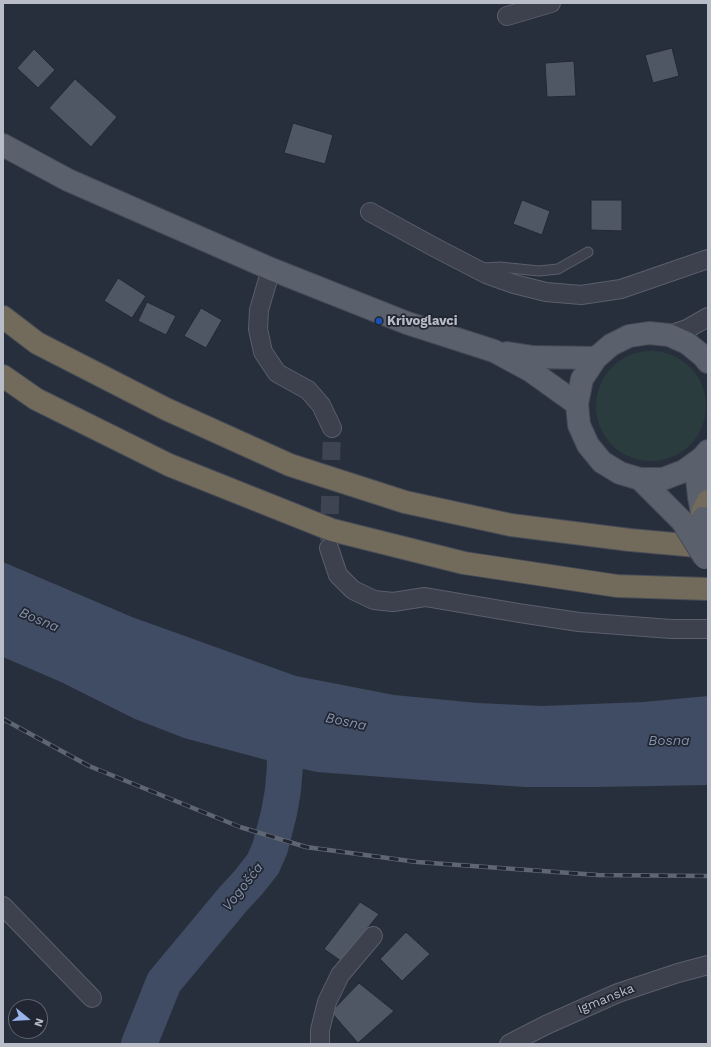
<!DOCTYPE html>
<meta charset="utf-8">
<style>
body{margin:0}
#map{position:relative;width:711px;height:1047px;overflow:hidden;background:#282f3c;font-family:"Work Sans",sans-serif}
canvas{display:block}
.frame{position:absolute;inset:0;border:4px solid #b8bdc7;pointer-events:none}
.north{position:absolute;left:8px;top:999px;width:40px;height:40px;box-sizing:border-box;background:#212632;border:1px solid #5d626e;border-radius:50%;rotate:108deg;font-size:11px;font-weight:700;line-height:16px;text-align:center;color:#b8bdc7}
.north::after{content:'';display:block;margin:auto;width:14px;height:18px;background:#99b3eb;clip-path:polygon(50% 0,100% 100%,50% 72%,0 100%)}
</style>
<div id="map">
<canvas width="711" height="1047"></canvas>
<div class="frame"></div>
<div class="north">N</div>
</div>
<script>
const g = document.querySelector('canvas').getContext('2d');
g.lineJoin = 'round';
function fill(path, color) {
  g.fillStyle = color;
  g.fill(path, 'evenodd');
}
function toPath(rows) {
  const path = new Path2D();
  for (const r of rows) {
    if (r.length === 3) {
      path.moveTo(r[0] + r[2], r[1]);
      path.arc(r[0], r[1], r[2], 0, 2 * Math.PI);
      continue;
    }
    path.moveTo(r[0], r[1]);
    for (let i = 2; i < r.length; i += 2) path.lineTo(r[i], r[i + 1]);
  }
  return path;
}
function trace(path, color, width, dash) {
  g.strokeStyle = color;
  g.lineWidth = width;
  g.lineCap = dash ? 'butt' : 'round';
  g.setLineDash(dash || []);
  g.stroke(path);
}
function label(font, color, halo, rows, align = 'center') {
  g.font = font + ' "Work Sans",sans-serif';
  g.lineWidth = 3.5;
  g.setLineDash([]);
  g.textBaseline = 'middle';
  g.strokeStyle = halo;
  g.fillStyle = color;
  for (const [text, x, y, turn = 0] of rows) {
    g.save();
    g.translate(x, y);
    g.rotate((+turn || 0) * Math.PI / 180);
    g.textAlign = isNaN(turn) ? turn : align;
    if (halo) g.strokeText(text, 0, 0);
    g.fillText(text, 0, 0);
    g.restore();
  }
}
fill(toPath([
 [651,406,55]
]), '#2b3c3e');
fill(toPath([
 [3,562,132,617,296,676,394,695,478,703,542,706,643,702,708,696,708,785,597,787,525,787,436,781,317,772,285,765,184,738,135,719,61,682,3,657]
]), '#404c63');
trace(toPath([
 [139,1044,164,982,234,898,248,883,263,864,270,848,279,813,283,790,285,765,282,716]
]), '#404c63', 36);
const building = toPath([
 [672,48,679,76,653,83,645,55,672,48],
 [34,49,55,70,38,88,17,68,34,49],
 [574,61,576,96,547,97,545,63,574,61],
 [75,79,117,117,91,147,49,108,75,79],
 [293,123,333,135,325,164,284,153,293,123],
 [522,200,550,211,542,235,513,224,522,200],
 [591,200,622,200,622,231,591,230,591,200],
 [118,278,146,296,132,318,104,301,118,278],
 [147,302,176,316,166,335,138,321,147,302],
 [201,308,222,320,206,348,184,336,201,308],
 [360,902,379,914,341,961,324,949,360,902],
 [406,932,430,954,402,981,380,959,406,932],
 [359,983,394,1011,358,1043,331,1012,359,983]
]);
fill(building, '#4f5765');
trace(building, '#232834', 1);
trace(toPath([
 [329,541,332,428]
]), '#3e4451', 18, [18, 9]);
const service = toPath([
 [484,268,500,267,539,271,558,269,588,252]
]);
const minor = toPath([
 [507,16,551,3],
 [370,212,434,247,486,274,514,284,546,292,581,295,621,289,708,259],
 [271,269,259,310,258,329,263,352,277,373,308,390,321,405,332,428],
 [669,335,687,329,708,317],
 [329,548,338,575,353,590,374,600,393,602,425,597,519,613,579,622,671,629,708,629],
 [3,906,92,998],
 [320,1044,320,1030,327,1002,340,975,373,936],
 [509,1044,546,1025,618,993,678,973,708,965]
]);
const primary = toPath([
 [3,145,68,180,271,269,407,323,494,351,531,371,577,404],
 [507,353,533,357,596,358],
 [708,362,703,356,687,343,669,335,649,333,629,336,611,345,596,358,582,379,577,404,579,425,588,445,602,462,620,473,640,479,663,479,684,471,702,458,708,451],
 [702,458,697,478,699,497,703,518],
 [640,479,682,521]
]);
const motorway = toPath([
 [3,317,37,343,166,409,290,465,405,502,511,525,630,540,708,547],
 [3,376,36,399,169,465,332,530,464,563,617,586,708,589],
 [702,513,708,501]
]);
trace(service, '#5a5f6a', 11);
trace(minor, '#5a5f6a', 20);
trace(primary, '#454a56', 24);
trace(motorway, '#474c57', 24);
trace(service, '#3c414d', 9);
trace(minor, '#3c414d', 18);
trace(primary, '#5a606c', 22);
trace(motorway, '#726a5a', 22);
const rail = toPath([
 [3,719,89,766,240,827,306,847,417,862,598,875,708,876]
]);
trace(rail, '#5e6573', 4.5);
trace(rail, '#212632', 3, [9]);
const primaryBridge = toPath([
 [703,518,705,557],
 [682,521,705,558]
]);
trace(primaryBridge, '#454a56', 24, []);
trace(primaryBridge, '#5a606c', 22);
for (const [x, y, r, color] of [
 [379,321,4,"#1a4fb4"]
]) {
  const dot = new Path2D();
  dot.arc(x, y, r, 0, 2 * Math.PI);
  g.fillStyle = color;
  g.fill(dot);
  trace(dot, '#212632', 1.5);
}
label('bold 13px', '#b8bdc7', '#212632', [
 ["Krivoglavci",387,321]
], 'left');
label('13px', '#b8bdc7', '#212632', [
 ["Igmanska",606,999,-22]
]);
label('italic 14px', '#8391ab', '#212632', [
 ["Bosna",39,620,23],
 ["Bosna",346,722,12],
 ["Bosna",669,741],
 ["Vogošća",243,887,-52]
]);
</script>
